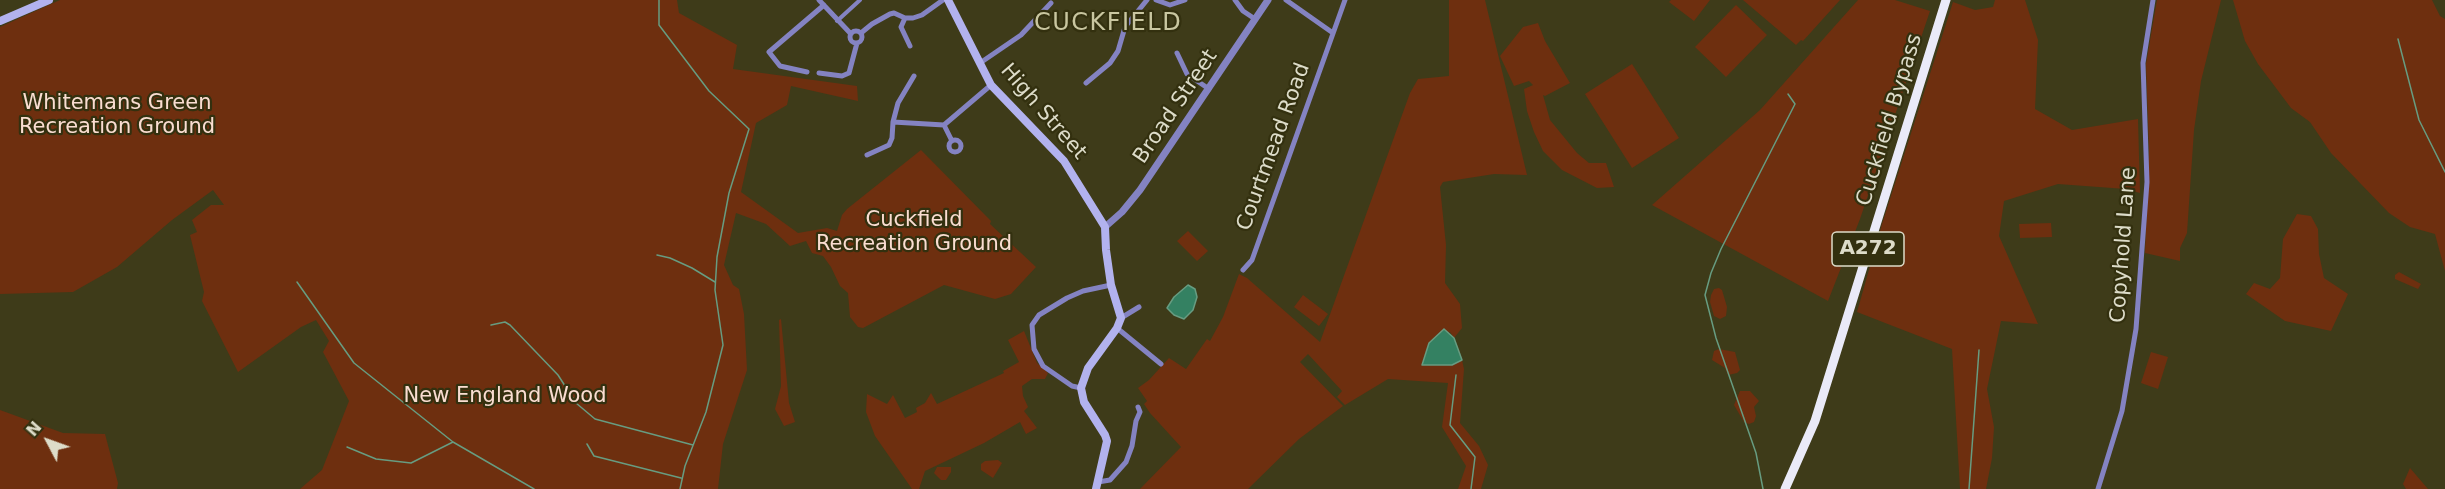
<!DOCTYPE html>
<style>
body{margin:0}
#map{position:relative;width:2445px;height:489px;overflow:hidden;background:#3e3b19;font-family:"DejaVu Sans",sans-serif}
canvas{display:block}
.north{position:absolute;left:18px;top:411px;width:60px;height:60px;-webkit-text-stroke:4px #33300f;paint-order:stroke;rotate:311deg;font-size:16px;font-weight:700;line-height:24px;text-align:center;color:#dddcc9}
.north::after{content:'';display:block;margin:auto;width:21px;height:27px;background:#dddcc9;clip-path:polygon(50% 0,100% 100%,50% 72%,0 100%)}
</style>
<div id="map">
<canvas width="2445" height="489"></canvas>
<div class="north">N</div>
</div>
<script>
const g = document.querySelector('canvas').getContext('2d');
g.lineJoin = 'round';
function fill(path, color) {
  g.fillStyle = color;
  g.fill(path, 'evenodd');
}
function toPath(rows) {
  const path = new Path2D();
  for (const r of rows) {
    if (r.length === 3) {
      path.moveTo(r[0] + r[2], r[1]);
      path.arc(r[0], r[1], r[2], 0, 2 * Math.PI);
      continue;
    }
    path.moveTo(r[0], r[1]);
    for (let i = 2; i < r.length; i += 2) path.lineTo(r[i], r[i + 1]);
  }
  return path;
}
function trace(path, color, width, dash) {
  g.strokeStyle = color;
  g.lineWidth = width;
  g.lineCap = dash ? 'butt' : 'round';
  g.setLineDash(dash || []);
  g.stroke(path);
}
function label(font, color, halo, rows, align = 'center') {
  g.font = font + ' "DejaVu Sans",sans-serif';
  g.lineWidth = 4.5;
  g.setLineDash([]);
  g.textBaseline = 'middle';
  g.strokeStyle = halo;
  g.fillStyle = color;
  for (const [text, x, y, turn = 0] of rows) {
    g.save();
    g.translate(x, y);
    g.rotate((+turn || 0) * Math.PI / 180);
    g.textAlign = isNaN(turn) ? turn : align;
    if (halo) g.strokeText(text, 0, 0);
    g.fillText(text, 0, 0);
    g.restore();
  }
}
fill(toPath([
 [60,0,677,0,679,13,737,45,733,69,857,86,858,101,791,86,787,105,756,123,741,192,798,233,827,228,837,231,842,215,847,209,921,150,991,221,990,224,1036,267,1011,294,995,299,944,285,863,328,858,327,850,317,848,293,840,286,831,267,823,256,812,253,806,241,790,246,766,224,736,213,724,265,733,285,739,289,744,314,747,370,723,444,718,489,300,489,322,470,349,401,323,352,329,341,316,320,301,327,238,372,202,301,204,292,190,235,197,232,192,220,211,205,224,205,213,190,172,220,117,267,73,292,0,294,0,27],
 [1449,0,1485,0,1527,175,1494,174,1443,182,1440,187,1446,245,1445,283,1460,304,1462,328,1454,338,1450,332,1429,343,1422,364,1452,365,1462,360,1464,369,1460,423,1479,446,1488,465,1481,489,1458,489,1466,466,1442,427,1448,383,1388,379,1345,405,1337,397,1342,391,1308,354,1300,362,1343,406,1299,439,1248,489,1140,489,1181,447,1150,413,1144,404,1147,401,1138,388,1149,380,1169,358,1186,369,1207,339,1210,341,1223,317,1239,274,1247,278,1320,342,1410,93,1418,79,1449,76],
 [1671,0,1710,0,1694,21,1669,2],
 [1743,0,1840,0,1803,41,1801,40,1796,45],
 [1858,0,1895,0,1930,11,1860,219,1828,301,1652,205,1760,110],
 [1995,0,2025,0,2038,40,2035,109,2072,130,2138,119,2140,193,2126,189,2058,184,2004,201,1999,236,2038,324,2001,321,1987,389,1994,427,1992,458,1986,489,1960,489,1952,349,1857,312,1882,224,1953,2,1975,10,1993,7],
 [2157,0,2221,0,2201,81,2194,130,2187,233,2180,248,2180,261,2145,253,2149,151,2146,64],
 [2233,0,2432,0,2440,16,2445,19,2445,271,2435,234,2410,227,2389,213,2331,153,2310,122,2291,108,2258,64,2245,41],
 [1736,5,1767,35,1726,77,1695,47],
 [1538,23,1545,41,1570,83,1545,96,1543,95,1550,120,1577,153,1589,163,1606,163,1614,187,1597,188,1562,170,1543,151,1534,132,1527,111,1524,89,1533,85,1529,81,1514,86,1500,56,1523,27],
 [1632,64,1679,138,1632,168,1585,94],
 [2297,214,2311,216,2318,229,2319,254,2324,278,2348,294,2331,331,2285,321,2246,294,2254,283,2270,289,2280,278,2283,239],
 [2051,223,2052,237,2020,238,2019,224],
 [1188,231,1208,251,1197,261,1177,241],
 [2399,272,2421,284,2418,289,2395,279,2395,275],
 [1719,288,1722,290,1727,307,1726,316,1720,319,1714,316,1710,302,1711,295,1714,289],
 [1303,295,1328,314,1319,326,1294,307],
 [781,319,789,403,795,422,784,426,775,409,781,386,779,320],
 [1024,331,1037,363,1048,373,1045,379,1032,379,1022,386,1023,396,1028,407,1024,411,1037,428,1026,434,1020,422,984,443,925,471,919,489,912,489,875,436,866,412,867,394,887,404,893,395,905,418,917,412,916,408,925,403,931,393,937,404,1004,373,1003,371,1019,362,1008,340],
 [1719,349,1735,352,1740,370,1737,373,1728,375,1725,368,1712,360,1714,351],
 [2151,352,2168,357,2158,389,2141,383],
 [1740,391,1750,391,1759,401,1754,407,1756,416,1754,422,1749,424,1744,422,1734,405],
 [0,410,63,433,105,434,118,483,117,489,0,489],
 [998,460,1002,463,993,478,981,470,981,464,985,461],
 [937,467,951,467,951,472,946,480,941,480,934,473],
 [2410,468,2428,489,2406,489,2403,484]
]), '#6e2f0f');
const water = toPath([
 [1188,285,1195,289,1197,297,1193,310,1184,319,1174,315,1167,308,1174,297,1188,285],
 [1444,329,1454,338,1462,360,1452,365,1422,365,1429,343,1444,329]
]);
fill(water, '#348162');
trace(water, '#679c81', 1.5);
trace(toPath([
 [659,0,659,25,709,91,749,129,729,193,717,257,715,290,723,345,706,412,685,466,680,489],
 [2398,39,2419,120,2445,172],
 [657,255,670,258,692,268,715,282],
 [297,282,354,363,453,442,534,489],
 [491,325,505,322,510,325,558,375,576,403,595,419,693,445],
 [1456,375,1450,425,1475,457,1471,489],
 [587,444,594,456,681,478],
 [347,447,376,459,411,463,453,442],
 [1763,489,1756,453,1716,338,1705,295,1711,273,1721,249,1795,104,1788,94],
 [1969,489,1979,350]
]), '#679c81', 1.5);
trace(toPath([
 [837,21,860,0]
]), '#8483c2', 4);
trace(toPath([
 [819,0,851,34],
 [1156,0,1170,5,1185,0],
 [1235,0,1243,11,1255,19],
 [1286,0,1333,33],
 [905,18,901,27,910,46],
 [856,37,6],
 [861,33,872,24,890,14,894,13,905,18,913,18,922,15,943,0],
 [1177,53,1187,74,1209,89],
 [980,63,1021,35,1051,3],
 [807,72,780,66,769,52,824,5],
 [819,73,842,76,849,73,857,43],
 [1086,83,1110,63,1118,51,1125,27,1147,0],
 [893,122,944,125,991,85],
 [944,125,952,141],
 [955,146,6],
 [867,155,889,145,892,138,893,122,898,103,914,76],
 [1243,270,1252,260,1345,0],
 [1121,318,1139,307],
 [1117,328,1161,364],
 [1081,388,1072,386,1043,366,1034,349,1032,325,1039,315,1067,298,1083,291,1111,285],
 [1098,482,1110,480,1126,462,1132,446,1136,421,1140,412,1138,407],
 [2098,489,2122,411,2136,329,2147,182,2143,63,2153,0]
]), '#8483c2', 5);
trace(toPath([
 [1105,227,1122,212,1140,190,1268,0]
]), '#8483c2', 7);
trace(toPath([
 [948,0,991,85,1064,161,1105,227,1106,250,1111,285,1121,318,1117,328,1088,368,1081,388,1084,402,1105,435,1107,441,1096,489],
 [0,21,49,0]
]), '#b2b2ee', 8);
trace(toPath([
 [1785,489,1815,421,1946,0]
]), '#eaeaf8', 9);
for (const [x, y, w] of [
 [1868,249,72]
]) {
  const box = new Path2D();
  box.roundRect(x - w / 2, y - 17, w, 34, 4.5);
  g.fillStyle = '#33300f';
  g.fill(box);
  trace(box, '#dddcc9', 1.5);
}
label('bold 20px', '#dddcc9', null, [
 ["A272",1868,249]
]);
label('21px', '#faddd1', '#33300f', [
 ["Whitemans Green",117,104],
 ["Recreation Ground",117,128],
 ["Cuckfield",914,221],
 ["Recreation Ground",914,245],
 ["New England Wood",505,397]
]);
label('21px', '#dddcc9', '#33300f', [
 ["Broad Street",1176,107,-56],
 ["High Street",1043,112,49],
 ["Cuckfield Bypass",1890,120,-73],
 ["Courtmead Road",1274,147,-70],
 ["Copyhold Lane",2124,245,-86]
]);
g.letterSpacing = '1.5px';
label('24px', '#c9c6a0', '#33300f', [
 ["CUCKFIELD",1108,24]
]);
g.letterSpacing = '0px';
</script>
